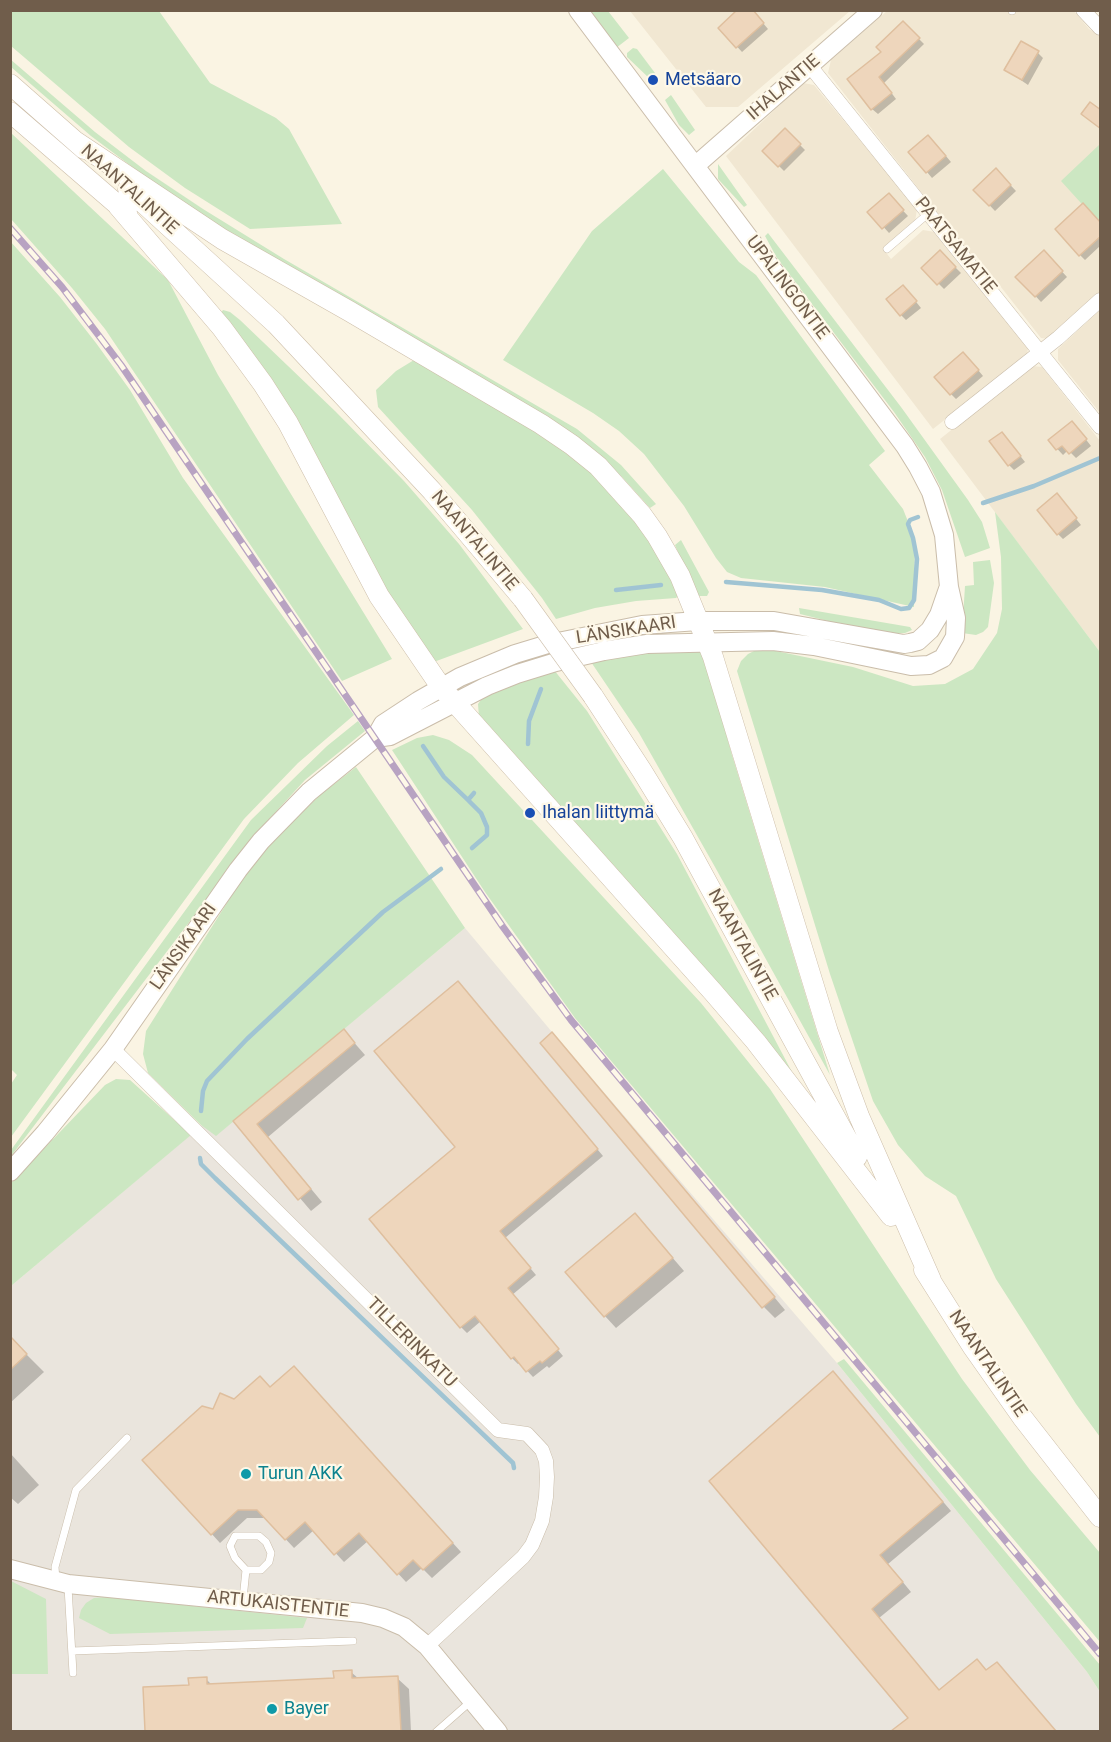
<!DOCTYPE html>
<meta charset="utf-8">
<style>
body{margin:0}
#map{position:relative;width:1111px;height:1742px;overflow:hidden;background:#faf4e3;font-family:Roboto,sans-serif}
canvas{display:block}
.frame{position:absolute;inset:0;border:12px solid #705d4b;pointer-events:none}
</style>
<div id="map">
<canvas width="1111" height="1742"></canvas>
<div class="frame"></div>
</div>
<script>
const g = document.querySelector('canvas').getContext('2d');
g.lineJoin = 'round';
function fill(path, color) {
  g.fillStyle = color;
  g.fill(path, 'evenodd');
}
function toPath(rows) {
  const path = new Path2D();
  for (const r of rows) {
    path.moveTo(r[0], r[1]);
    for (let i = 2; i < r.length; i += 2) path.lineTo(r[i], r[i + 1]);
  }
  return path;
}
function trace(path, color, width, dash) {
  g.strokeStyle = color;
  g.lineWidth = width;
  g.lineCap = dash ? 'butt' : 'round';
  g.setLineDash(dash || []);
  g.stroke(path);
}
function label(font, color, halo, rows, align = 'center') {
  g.font = font + ' Roboto,sans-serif';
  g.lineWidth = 4.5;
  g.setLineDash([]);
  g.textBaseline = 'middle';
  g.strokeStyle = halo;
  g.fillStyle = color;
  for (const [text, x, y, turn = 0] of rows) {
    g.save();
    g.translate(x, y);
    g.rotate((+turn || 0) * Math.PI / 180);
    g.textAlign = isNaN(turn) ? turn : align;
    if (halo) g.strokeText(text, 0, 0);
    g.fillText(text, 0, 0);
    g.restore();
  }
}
fill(toPath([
 [630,11,850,11,738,107,706,107],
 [887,11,1074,11,1089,29,1100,36,1100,292,1050,339,1041,338,975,254,969,253,828,73,831,60],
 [803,83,814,85,917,209,915,222,884,250,891,259,923,230,935,232,1028,348,1027,355,933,429,726,156],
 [1100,310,1100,413,1058,360,1058,349],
 [1032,366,1042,367,1100,441,1100,652,940,439]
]), '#f1e7d2');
fill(toPath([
 [465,928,552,1032,837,1363,1087,1672,1100,1692,1100,1732,11,1732,11,1286,202,1125,216,1135]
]), '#eae5dd');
fill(toPath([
 [11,10,159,11,210,83,276,118,289,129,342,224,250,229,185,188,129,147,11,46],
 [589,11,608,11,629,38,616,48],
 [633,48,637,49,655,73,649,78,627,57,627,53],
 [10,59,95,132,146,171,203,209,284,259,577,429,621,465,656,504,650,508,622,477,570,434,244,242,143,175,91,136,11,67],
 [671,95,695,130,689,135,679,125,665,100],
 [11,133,168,280,218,375,392,659,342,681,105,329,72,288,11,219],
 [1099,145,1100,146,1100,224,1061,181],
 [718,164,747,205,744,207,718,179],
 [663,169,739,262,756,275,885,451,869,465,903,509,915,539,914,607,825,587,741,578,727,572,716,558,684,506,644,454,619,431,593,413,503,360,592,231],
 [768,233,901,407,968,500,982,522,990,548,965,557,942,490,925,457,894,412,777,258,765,236],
 [10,241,60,297,96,343,130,390,183,478,354,715,298,763,244,819,11,1137,11,1084,17,1075,10,1068],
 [223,310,230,312,240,320,335,411,404,481,459,544,523,629,431,663,412,635,220,314],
 [414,360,558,444,591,472,641,527,662,559,679,595,676,598,636,601,595,608,556,619,542,598,472,510,378,407,376,390,396,371],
 [995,512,1100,652,1100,1437,1076,1404,996,1279,956,1196,925,1176,898,1145,873,1101,830,974,737,671,741,661,748,654,758,649,771,650,853,667,913,686,945,684,973,669,997,633,1002,609,1001,557],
 [681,540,709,592,707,596,698,596,694,591,675,545],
 [990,560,994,583,988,627,983,632,976,635,962,633,965,586,974,585,973,562],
 [799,608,910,627,912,630,905,633,891,633,844,625,800,614],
 [700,651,705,657,732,755,830,1075,715,867,639,733,591,662,629,653],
 [554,670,587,711,677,854,792,1072,479,717,478,704,485,694],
 [358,721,365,731,305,780,261,828,11,1156,11,1150,251,820,327,746],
 [433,735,449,740,472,755,701,1003,770,1089,962,1379,1030,1470,1100,1553,1100,1642,575,1018,485,892,392,750,417,738],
 [356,767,465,928,216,1136,201,1125,148,1073,143,1054,146,1031,244,876,270,844,320,795],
 [116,1079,130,1080,191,1135,11,1286,11,1183,105,1085],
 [844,1359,1100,1665,1100,1692,1087,1672,837,1363],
 [11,1581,46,1599,48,1674,11,1674],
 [106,1597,307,1618,303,1628,110,1634,79,1618,81,1610,86,1603,94,1598]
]), '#cce7c2');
fill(toPath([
 [752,10,768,29,742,52,720,28],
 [903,23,924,44,884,83,896,99,878,114,872,109,883,52],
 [1038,53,1043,58,1028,85,1006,70],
 [785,130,805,150,784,171,764,151],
 [934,142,951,162,932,178,927,172],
 [996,170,1016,191,995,211,975,190],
 [894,201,908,216,889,233,870,212],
 [1100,224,1100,246,1085,260,1080,255],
 [940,252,961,273,944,289,923,268],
 [1044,252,1067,277,1041,302,1018,277],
 [908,292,921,308,906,320,901,315],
 [969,359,983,376,956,399,951,394],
 [1077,428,1091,446,1076,458,1068,450,1063,455,1050,441],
 [1007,439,1025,462,1014,470,1009,465],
 [1062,501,1081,525,1063,539,1058,534],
 [463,989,603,1156,505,1238,536,1275,512,1295,563,1356,549,1368,547,1366,533,1377,520,1363,518,1364,512,1358,481,1321,467,1333,461,1327,457,1148],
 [344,1031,365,1055,268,1137,322,1202,311,1211,235,1122],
 [542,1043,564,1046,785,1310,775,1318,764,1307],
 [646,1227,684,1271,616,1328,605,1316],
 [10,1338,44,1372,10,1403],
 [303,1377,461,1552,432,1578,422,1568,406,1582,368,1541,344,1562,314,1530,294,1548,266,1518,247,1518,220,1543,145,1460,214,1411,234,1401],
 [841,1382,951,1511,888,1564,911,1592,879,1618,940,1691,1005,1672,1055,1732,893,1732,910,1718,711,1481],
 [10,1453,39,1485,18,1504,10,1497],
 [351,1672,359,1679,397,1678,409,1689,411,1732,146,1732,145,1689,190,1687,206,1679,213,1686,335,1680]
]), '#0003');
trace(toPath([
 [983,503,1034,486,1100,458],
 [726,582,822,590,879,600,901,609,909,608,914,600,917,559,913,538,908,524,910,520,918,517],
 [616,590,661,585],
 [528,744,529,721,541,689],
 [423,746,444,777,468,800],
 [472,848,487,835,487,827,481,813,468,800,474,793],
 [201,1111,203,1091,207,1081,247,1039,383,912,441,869],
 [200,1158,201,1164,215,1178,513,1463,514,1468]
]), '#a0c4d3', 4.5);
const building = toPath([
 [737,10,753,10,764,23,736,48,718,28,737,10],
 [903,21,920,38,879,77,892,93,871,110,847,79,881,52,876,47,903,21],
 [1021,41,1039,51,1022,80,1004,70,1021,41],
 [1090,102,1101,110,1101,129,1081,114,1090,102],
 [785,128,801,144,778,167,762,151,785,128],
 [928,135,946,156,926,173,908,152,928,135],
 [996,168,1011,185,989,206,973,190,996,168],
 [889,193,904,210,882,229,867,212,889,193],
 [1083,203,1101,223,1101,236,1079,256,1055,229,1083,203],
 [940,250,956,267,937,285,921,268,940,250],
 [1044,250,1063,271,1035,297,1015,277,1044,250],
 [903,285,917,301,900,316,886,299,903,285],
 [963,352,979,370,950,395,934,377,963,352],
 [1072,421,1087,439,1069,454,1062,446,1056,450,1048,440,1072,421],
 [1002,432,1021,456,1008,466,989,441,1002,432],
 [1057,493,1077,518,1057,535,1037,510,1057,493],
 [458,981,598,1149,500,1231,531,1268,508,1288,559,1349,542,1363,540,1361,526,1372,514,1357,511,1359,475,1316,460,1328,369,1219,455,1147,374,1051,458,981],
 [344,1029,355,1043,257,1124,311,1189,298,1200,233,1121,344,1029],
 [552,1032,775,1297,762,1308,540,1043,552,1032],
 [635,1213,673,1258,604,1317,565,1272,635,1213],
 [10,1336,27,1354,10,1370,10,1336],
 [294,1366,453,1543,423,1570,413,1560,397,1575,359,1533,334,1555,305,1522,285,1540,257,1510,238,1510,211,1535,142,1460,202,1406,213,1409,220,1393,234,1399,260,1376,270,1387,294,1366],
 [833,1371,943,1502,880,1555,903,1582,872,1609,939,1690,977,1659,986,1670,997,1662,1056,1731,891,1731,908,1718,709,1481,833,1371],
 [352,1670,352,1678,398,1676,401,1731,145,1731,143,1687,189,1685,188,1678,207,1677,207,1684,334,1678,333,1671,352,1670]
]);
fill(building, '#eed6bc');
trace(building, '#dfbf9e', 1.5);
const service = toPath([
 [1012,10,1012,11],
 [887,249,929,213],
 [56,1580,55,1567,76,1490,127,1438],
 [68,1587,73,1673],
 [243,1599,246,1570,261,1570,269,1562,271,1553,266,1542,259,1536,235,1536,230,1546,235,1558,246,1570],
 [72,1651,353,1641],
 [436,1732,470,1702]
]);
const minor = toPath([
 [1083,10,1100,28],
 [810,66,1100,427],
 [952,422,1058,338,1100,300],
 [113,1049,498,1430,527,1434,542,1450,546,1461,547,1477,546,1497,542,1521,532,1545,523,1557,427,1646]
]);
const tertiary = toPath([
 [695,166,873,10],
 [375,738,390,736,487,686,517,674,556,662,604,651,647,644,773,641,814,646,911,666,929,665,943,658,955,637,956,618,949,587,944,535,931,492,918,467,905,446,578,10],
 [10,1172,45,1133,113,1049,238,870,261,841,309,792,375,738,383,724,418,701,460,677,515,654,548,644,642,625,698,621,774,621,904,644,910,643,918,641,930,630,939,615,948,589],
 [10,1569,68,1584,362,1613,383,1618,404,1627,427,1646,498,1732]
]);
const secondary = toPath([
 [10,84,84,149],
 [10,112,127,213],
 [75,141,222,239,349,311,541,424,572,445,598,466,642,515,657,536,680,576,713,657,828,1032,859,1116,931,1280],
 [128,189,276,324,432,491,523,599],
 [118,206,222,328,263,384,288,423,379,596,441,687,713,992,756,1042,891,1216],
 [593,696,642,771,683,838,857,1157],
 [924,1270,972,1346,1022,1417,1100,1517]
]);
trace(service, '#cabdaa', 8);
trace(minor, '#cabdaa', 15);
trace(tertiary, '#cabdaa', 20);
trace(secondary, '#cdbea9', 21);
trace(service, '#fff', 7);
trace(minor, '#fff', 14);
trace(tertiary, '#fff', 18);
trace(secondary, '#fff', 20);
const rail = toPath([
 [10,228,62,287,121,365,503,927,571,1020,1100,1654]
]);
trace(rail, '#b8a3c2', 7);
trace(rail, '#fef8e8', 4.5, [14]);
const secondaryBridge = toPath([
 [523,599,593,696]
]);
trace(secondaryBridge, '#cdbea9', 21, []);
trace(secondaryBridge, '#fff', 20);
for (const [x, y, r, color] of [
 [653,80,6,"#1a4fb4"],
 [530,813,6,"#1a4fb4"],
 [246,1474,6,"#0f9aa8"],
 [272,1709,6,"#0f9aa8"]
]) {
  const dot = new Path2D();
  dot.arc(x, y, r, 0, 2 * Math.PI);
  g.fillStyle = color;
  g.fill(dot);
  trace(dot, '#fef8e8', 2);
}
label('18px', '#164399', '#fef8e8', [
 ["Metsäaro",665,80],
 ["Ihalan liittymä",542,813]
], 'left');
label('18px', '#705d4b', '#fef8e8', [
 ["IHALANTIE",784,88,-41],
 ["NAANTALINTIE",129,190,42],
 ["PAATSAMATIE",955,246,51],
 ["UPALINGONTIE",787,288,53],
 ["NAANTALINTIE",474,541,50],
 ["LÄNSIKAARI",626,631,-9],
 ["NAANTALINTIE",742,945,61],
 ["LÄNSIKAARI",184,947,-55],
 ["TILLERINKATU",411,1343,45],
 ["NAANTALINTIE",987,1364,56],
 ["ARTUKAISTENTIE",278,1605,6]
]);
label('18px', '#0d838f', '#fef8e8', [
 ["Turun AKK",258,1474],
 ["Bayer",284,1709]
], 'left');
</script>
